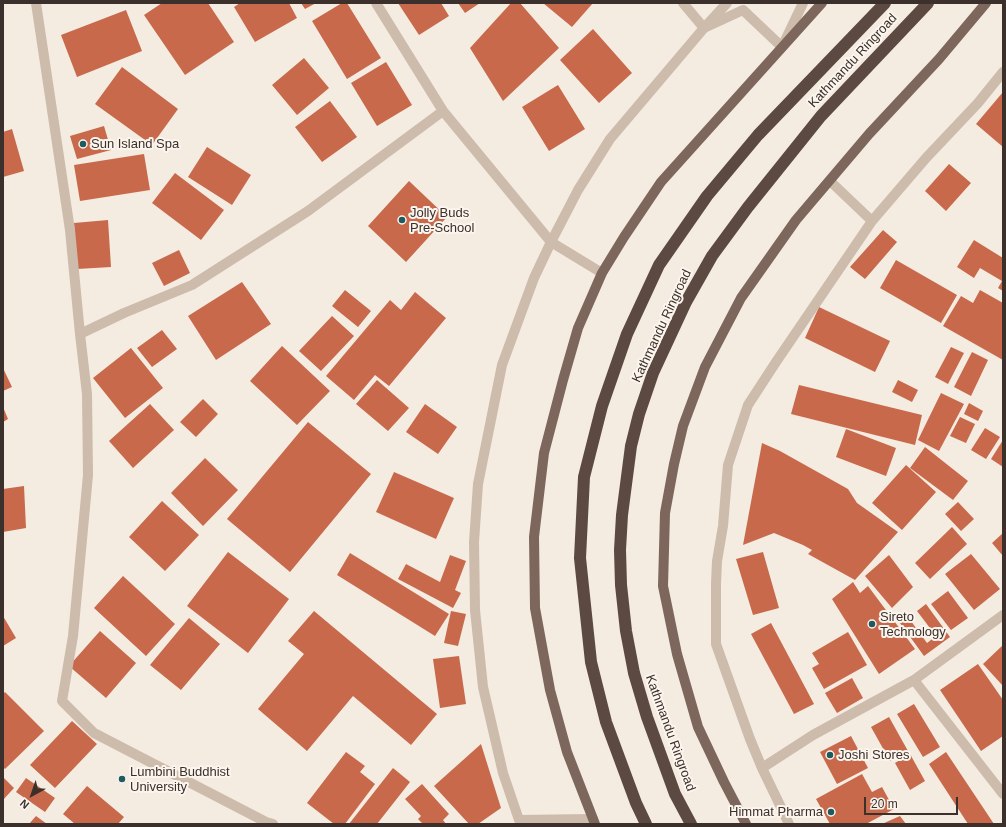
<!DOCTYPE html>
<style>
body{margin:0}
#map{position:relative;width:1006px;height:827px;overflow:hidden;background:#f4ebe1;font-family:Helvetica,sans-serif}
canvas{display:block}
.frame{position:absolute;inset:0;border:4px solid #3b302b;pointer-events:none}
.north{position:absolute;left:12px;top:775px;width:40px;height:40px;-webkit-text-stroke:3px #fbf5ee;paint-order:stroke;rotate:220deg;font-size:11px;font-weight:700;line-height:16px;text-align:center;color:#3b302b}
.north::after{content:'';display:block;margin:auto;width:14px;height:18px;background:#3b302b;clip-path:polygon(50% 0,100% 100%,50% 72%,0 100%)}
.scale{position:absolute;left:864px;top:797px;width:94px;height:18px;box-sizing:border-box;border:2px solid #3b302b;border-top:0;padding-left:5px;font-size:12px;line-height:14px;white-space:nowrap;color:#3b302b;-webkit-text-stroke:3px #fbf5ee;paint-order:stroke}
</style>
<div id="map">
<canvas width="1006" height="827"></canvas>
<div class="frame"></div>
<div class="north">N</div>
<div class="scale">20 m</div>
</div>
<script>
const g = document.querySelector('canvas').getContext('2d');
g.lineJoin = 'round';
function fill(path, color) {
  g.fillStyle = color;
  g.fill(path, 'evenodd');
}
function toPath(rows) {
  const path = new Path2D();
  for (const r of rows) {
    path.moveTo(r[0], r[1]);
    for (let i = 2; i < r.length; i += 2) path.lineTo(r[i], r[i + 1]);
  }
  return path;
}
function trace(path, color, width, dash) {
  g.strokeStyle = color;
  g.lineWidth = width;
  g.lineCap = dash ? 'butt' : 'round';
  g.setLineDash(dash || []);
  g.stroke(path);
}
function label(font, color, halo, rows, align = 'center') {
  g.font = font + ' Helvetica,sans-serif';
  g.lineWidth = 4;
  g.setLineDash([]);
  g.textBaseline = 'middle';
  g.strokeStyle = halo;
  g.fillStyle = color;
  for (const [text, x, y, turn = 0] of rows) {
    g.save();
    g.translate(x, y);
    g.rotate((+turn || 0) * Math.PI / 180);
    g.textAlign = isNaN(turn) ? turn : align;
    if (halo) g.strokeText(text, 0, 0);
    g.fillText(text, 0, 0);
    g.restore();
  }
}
fill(toPath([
 [162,3,208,3,234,42,185,75,144,15],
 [240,3,289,3,297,18,255,42,234,7],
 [301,3,316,3,305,9],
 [342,3,347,3,381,58,347,79,312,21],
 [398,3,441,3,449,16,419,35],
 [458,3,480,3,465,13],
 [511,3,520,3,559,48,503,101,470,48],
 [543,3,593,3,572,27],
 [126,10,142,51,77,77,61,35],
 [593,29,632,73,599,103,560,60],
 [304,58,329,88,297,115,272,85],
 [386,62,412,105,377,126,351,83],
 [122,67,178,109,152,145,95,104],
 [558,85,585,129,549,151,522,107],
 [1003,92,1003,147,976,124],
 [330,101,357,137,322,162,295,127],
 [104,126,111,150,77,159,70,136],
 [12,129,24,171,3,177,3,132],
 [207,147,251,175,232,205,188,177],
 [144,154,150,190,80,201,74,165],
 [949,164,971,183,946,211,925,191],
 [175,173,224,210,201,240,152,203],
 [409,181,447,217,406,262,368,226],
 [108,220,111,267,77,269,74,223],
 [883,230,897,242,865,279,850,267],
 [974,240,1003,258,1003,291,998,288,1002,281,980,268,974,278,957,267],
 [179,250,190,273,164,286,152,263],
 [896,260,957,295,941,323,880,288],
 [242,282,271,324,216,360,188,316],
 [345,290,371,311,358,327,332,306],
 [980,290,1003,303,1003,360,943,326,961,296,973,303],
 [415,292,446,318,389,386,375,375,354,400,326,376,390,300,401,310],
 [819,307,890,341,875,372,805,338],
 [332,316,354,336,321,371,299,351],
 [162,330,177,349,152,367,137,348],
 [282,346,330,391,297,425,250,381],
 [951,347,964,353,948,384,935,377],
 [131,348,163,388,125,418,93,378],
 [972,352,988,360,971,396,954,387],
 [3,368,12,387,3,391],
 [377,380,409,408,388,431,356,404],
 [898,380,918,390,912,402,892,392],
 [799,385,922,415,915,445,791,414],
 [941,393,964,404,939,451,918,440],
 [203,399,218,414,196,437,180,422],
 [969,403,983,411,978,421,964,414],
 [150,404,174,430,133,468,109,441],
 [425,404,457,427,438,454,406,432],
 [3,407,8,419,3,422],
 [960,417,975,424,966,443,950,436],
 [308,422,371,474,290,572,227,519],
 [985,428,1000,437,986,459,971,450],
 [846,429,896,448,886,476,836,457],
 [1003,440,1003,467,991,459],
 [762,443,780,451,848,489,857,503,898,532,855,580,808,554,812,550,803,545,774,533,743,545],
 [925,447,968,481,953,500,910,468],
 [205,458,238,490,203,526,171,493],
 [906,465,936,492,902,530,872,503],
 [394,472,454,498,436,539,376,512],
 [24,486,26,528,3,532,3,489],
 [162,501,199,535,165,571,129,537],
 [958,502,974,519,961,531,945,514],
 [952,527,967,544,930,579,915,563],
 [1003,533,1003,556,992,543],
 [228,552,289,599,248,653,187,606],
 [763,552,779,608,753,615,736,559],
 [350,553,449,614,435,636,337,575],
 [971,554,1000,589,974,610,945,574],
 [450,555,466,561,455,590,461,593,453,608,398,579,406,564,440,582],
 [889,555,913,587,892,608,865,576],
 [123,576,175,624,146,656,94,608],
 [853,582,860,593,868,586,915,649,879,674,832,599],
 [948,591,968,618,951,630,931,604],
 [926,604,950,637,924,656,900,623,908,617,927,643,936,636,917,611],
 [314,611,437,714,411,745,353,696,307,751,258,709,304,654,288,641],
 [451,611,466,614,458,646,444,643],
 [3,616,16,638,3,646],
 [189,618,220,644,181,690,150,665],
 [771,623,814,704,794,714,751,634],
 [100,631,136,663,106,698,69,666],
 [848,632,867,665,824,689,812,668,819,664,812,653],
 [1003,645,1003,686,983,664],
 [459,656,466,704,440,708,433,659],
 [978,664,1003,700,1003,736,981,751,940,690],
 [852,678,863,698,837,713,825,693],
 [5,692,44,731,5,769,3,767,3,694],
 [914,704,940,747,923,757,897,714],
 [889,717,908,751,890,761,871,727],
 [72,721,97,744,55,788,30,765],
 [851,736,868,768,837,784,820,752],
 [481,744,501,808,478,824,469,824,434,786],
 [346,752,365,766,360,772,375,784,345,824,334,824,307,803],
 [946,752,994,824,968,824,929,764],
 [910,754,925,781,910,790,895,763],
 [393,768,410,782,377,824,349,824],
 [862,774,872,792,882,787,894,809,866,824,830,824,816,799],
 [3,777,14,788,3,800],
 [26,778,55,798,45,812,16,792],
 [422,784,449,814,443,820,446,824,423,824,418,819,421,816,405,799],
 [87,786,124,817,118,824,75,824,63,814],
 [36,816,47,824,29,824],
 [900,816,906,824,882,824]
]), '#c8694b');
trace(toPath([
 [36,3,70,230,80,334,87,394,88,475,73,636,62,701,94,733,266,822,273,824],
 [376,3,443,111,551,242,602,273],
 [683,3,704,28,743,10,782,47,803,3],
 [830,181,872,221],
 [80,334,124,313,192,285,308,211,443,111],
 [914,680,1003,794],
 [762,768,813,735,914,680,1003,615],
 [593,819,519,820,503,773,483,687,475,610,474,542,478,484,502,365,534,278,551,242,578,190,610,139,704,28,727,3],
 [789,824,762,768,750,739,716,644,716,584,717,561,723,526,728,465,748,405,776,362,872,221,926,158,978,103,1003,72]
]), '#cdbbac', 10);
trace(toPath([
 [595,824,567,752,550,690,535,608,534,537,544,453,563,380,578,328,602,273,624,237,661,182,822,3],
 [746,824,724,782,698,727,677,654,663,586,665,513,674,464,683,426,705,367,741,298,796,220,869,134,939,59,986,3]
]), '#7d675c', 10);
trace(toPath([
 [646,824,636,803,606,722,591,662,580,558,584,477,602,406,627,334,659,265,707,196,758,135,885,3],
 [691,824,675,794,647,717,634,673,626,631,621,585,620,550,622,515,631,446,639,414,653,373,686,302,712,256,748,207,821,116,928,3]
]), '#5c4a42', 12);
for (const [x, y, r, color] of [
 [83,144,4,"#1f5a5e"],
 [402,220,4,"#1f5a5e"],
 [872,624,4,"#1f5a5e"],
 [830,755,4,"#1f5a5e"],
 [122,779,4,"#1f5a5e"],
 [831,812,4,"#1f5a5e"]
]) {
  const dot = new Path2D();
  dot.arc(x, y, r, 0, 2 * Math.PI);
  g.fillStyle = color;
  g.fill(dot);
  trace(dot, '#fbf5ee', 1.5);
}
label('13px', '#3b302b', '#fbf5ee', [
 ["Kathmandu Ringroad",853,61,-47],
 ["Kathmandu Ringroad",662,326,-65],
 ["Kathmandu Ringroad",670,733,70]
]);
label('13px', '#3b302b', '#fbf5ee', [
 ["Sun Island Spa",91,144],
 ["Jolly Buds",410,213],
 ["Pre-School",410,228],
 ["Sireto",880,617],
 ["Technology",880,632],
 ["Joshi Stores",838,755],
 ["Lumbini Buddhist",130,772],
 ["University",130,787],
 ["Himmat Pharma",823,812,"right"]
], 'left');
</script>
